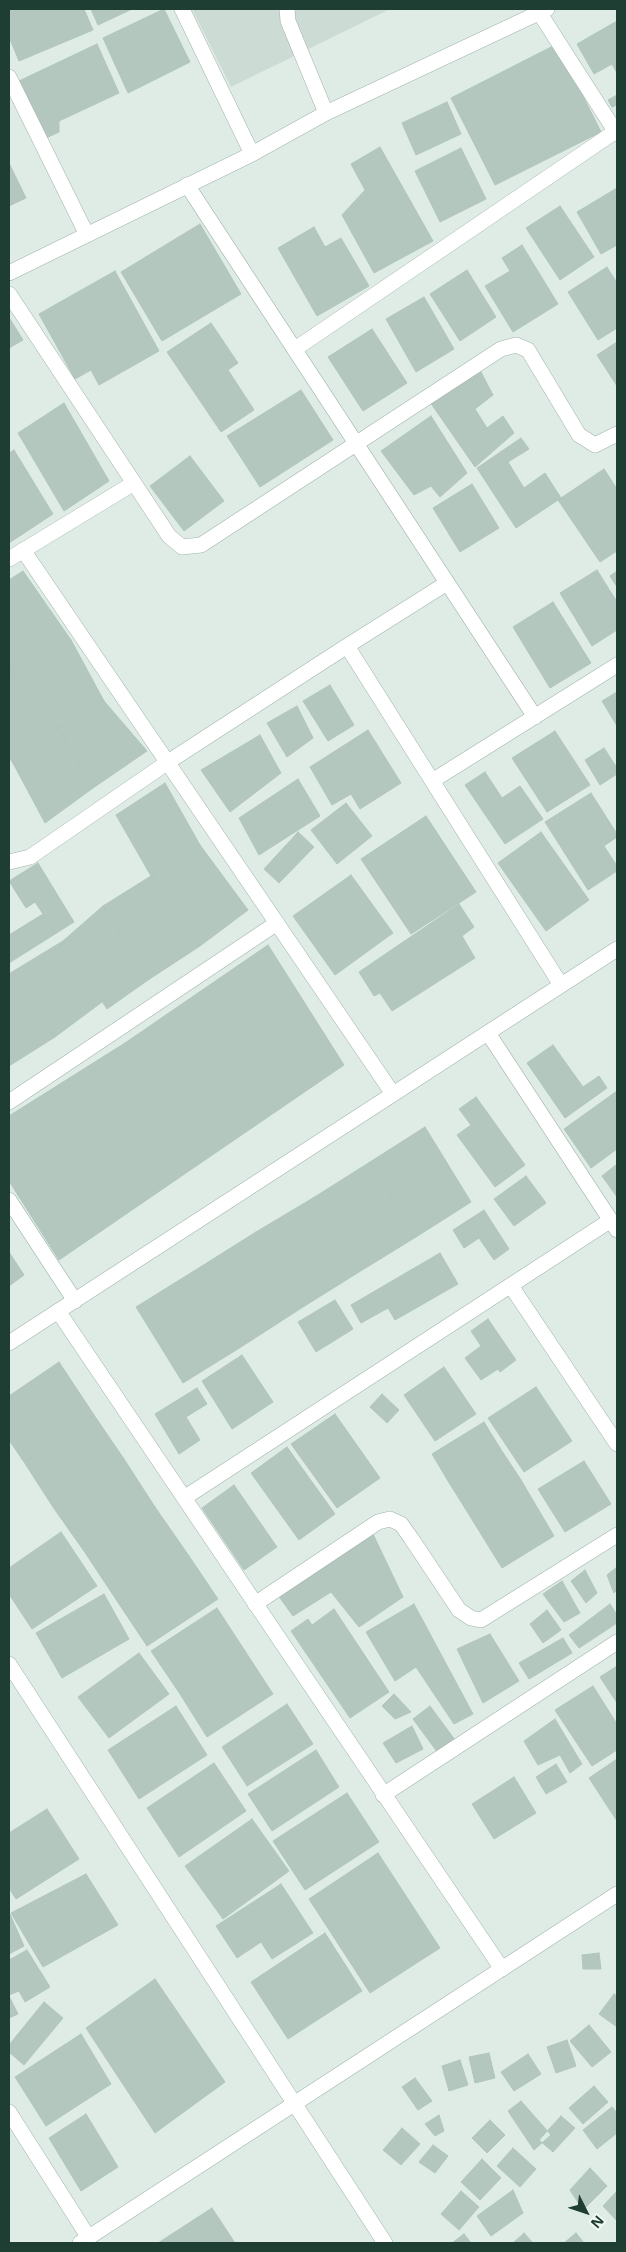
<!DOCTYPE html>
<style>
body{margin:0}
#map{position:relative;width:626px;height:2252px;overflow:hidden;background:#deece5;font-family:"Noto Sans",sans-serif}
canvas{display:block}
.frame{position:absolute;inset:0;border:10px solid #1e3d33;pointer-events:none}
.north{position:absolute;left:561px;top:2187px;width:50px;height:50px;-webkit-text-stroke:4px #eff8f3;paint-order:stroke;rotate:131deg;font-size:14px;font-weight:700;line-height:20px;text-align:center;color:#1e3d33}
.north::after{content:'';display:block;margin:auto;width:18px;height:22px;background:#1e3d33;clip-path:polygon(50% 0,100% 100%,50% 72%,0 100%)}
</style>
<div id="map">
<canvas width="626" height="2252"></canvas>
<div class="frame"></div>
<div class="north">N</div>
</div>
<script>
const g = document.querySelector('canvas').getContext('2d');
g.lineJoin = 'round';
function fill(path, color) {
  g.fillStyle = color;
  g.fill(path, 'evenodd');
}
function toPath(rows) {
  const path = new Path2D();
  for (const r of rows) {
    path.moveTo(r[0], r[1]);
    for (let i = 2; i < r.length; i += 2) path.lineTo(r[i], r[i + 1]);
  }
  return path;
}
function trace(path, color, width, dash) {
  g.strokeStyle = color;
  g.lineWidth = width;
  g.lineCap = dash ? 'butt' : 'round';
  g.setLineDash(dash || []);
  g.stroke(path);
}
fill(toPath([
 [192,9,390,9,231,87]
]), '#ccdcd4');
const building = toPath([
 [9,9,84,9,93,30,19,61,9,37,9,9],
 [91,9,132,9,98,25,91,9],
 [164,9,190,62,128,93,103,38,164,9],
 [617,21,617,73,612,64,594,74,577,44,617,21],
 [97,44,119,93,59,121,59,132,46,138,19,81,97,44],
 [557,44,601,132,495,185,451,98,557,44],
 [617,95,617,105,612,107,608,100,617,95],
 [447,102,461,134,416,155,402,123,447,102],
 [380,147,433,241,374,273,342,215,365,190,351,164,380,147],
 [461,148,486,199,440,222,415,171,461,148],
 [9,163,26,198,9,206,9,163],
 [617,188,617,245,601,254,577,212,617,188],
 [560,206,594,257,560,280,526,228,560,206],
 [200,224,241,294,162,341,121,272,200,224],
 [314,227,325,247,341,238,369,286,317,316,278,248,314,227],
 [522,245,558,304,513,332,485,286,510,271,502,258,522,245],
 [607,267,617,283,617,328,598,340,568,292,607,267],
 [467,270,496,317,460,341,430,294,467,270],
 [115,271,159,351,99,385,91,370,75,379,39,314,115,271],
 [424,297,454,349,416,372,386,319,424,297],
 [10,319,23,340,9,348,9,320,10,319],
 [211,323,238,363,228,370,254,410,221,432,167,352,211,323],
 [372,329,407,383,363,411,328,357,372,329],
 [617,342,617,386,597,355,617,342],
 [481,372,493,395,475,409,487,428,503,416,514,433,475,467,430,402,481,372],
 [301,390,333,440,260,487,227,436,301,390],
 [64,403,109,481,64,511,18,433,64,403],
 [431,416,467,473,440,497,431,486,414,495,381,451,431,416],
 [521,438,529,449,508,462,524,488,545,473,561,498,516,528,477,468,521,438],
 [14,450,53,514,9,543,9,453,14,450],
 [190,456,224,501,184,531,150,486,190,456],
 [604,469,617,489,617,551,600,562,558,500,604,469],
 [472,484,499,528,460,552,433,508,472,484],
 [597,570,617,602,617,630,592,646,560,593,597,570],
 [23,571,71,640,16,676,9,664,9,580,23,571],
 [617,571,617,587,610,576,617,571],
 [553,602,591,663,550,688,513,627,553,602],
 [71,640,104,701,58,728,16,676,71,640],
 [9,664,16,676,9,680,9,664],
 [16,676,58,728,14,765,9,757,9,680,16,676],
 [330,685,354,725,328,741,303,701,330,685],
 [617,692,617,726,602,701,617,692],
 [104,701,147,751,93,788,58,728,104,701],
 [297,706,313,738,287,757,267,723,297,706],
 [58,728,93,788,45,823,14,765,58,728],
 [368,730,401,783,360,809,351,794,332,805,310,767,368,730],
 [555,731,590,785,547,812,512,758,555,731],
 [260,735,281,773,230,812,201,770,260,735],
 [604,748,617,768,617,774,600,785,585,760,604,748],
 [485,772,502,798,520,786,543,819,505,844,465,785,485,772],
 [298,779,320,816,259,855,239,818,298,779],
 [165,783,200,845,151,876,116,815,165,783],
 [591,793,617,834,617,837,604,846,617,866,617,871,588,890,545,822,591,793],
 [346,803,372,836,337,864,311,830,346,803],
 [426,816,476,892,411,934,361,859,426,816],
 [298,832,314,847,279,883,264,869,298,832],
 [541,832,589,900,546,931,498,863,541,832],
 [200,845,248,910,200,946,151,876,200,845],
 [38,863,74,922,9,963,9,935,43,914,35,902,26,908,9,881,38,863],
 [351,875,393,933,335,975,293,916,351,875],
 [151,876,200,946,148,980,103,906,151,876],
 [459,904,474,927,462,936,475,958,392,1011,380,993,374,996,359,972,459,904],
 [103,906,148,980,107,1009,63,941,103,906],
 [63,941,102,1002,55,1037,12,972,63,941],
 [268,945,344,1065,202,1162,125,1043,268,945],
 [12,972,55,1037,9,1066,9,974,12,972],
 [125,1043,202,1162,59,1260,9,1181,9,1116,125,1043],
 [553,1045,583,1087,599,1076,607,1088,565,1118,527,1063,553,1045],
 [617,1091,617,1149,591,1168,564,1129,617,1091],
 [476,1097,525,1165,495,1187,457,1135,471,1125,459,1109,476,1097],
 [425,1127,471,1202,416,1237,370,1162,425,1127],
 [370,1162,416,1237,359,1272,313,1198,370,1162],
 [617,1164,617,1197,602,1176,617,1164],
 [526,1176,546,1203,514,1226,494,1199,526,1176],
 [313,1198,359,1272,303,1307,256,1232,313,1198],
 [484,1210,509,1249,494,1260,479,1238,464,1248,453,1230,484,1210],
 [256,1232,303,1307,241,1347,194,1271,256,1232],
 [9,1252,24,1275,9,1286,9,1252],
 [440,1253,458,1284,395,1320,388,1308,361,1323,351,1305,440,1253],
 [194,1271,241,1347,183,1383,136,1307,194,1271],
 [335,1300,353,1329,316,1352,298,1322,335,1300],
 [488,1319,516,1360,500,1372,498,1369,481,1380,465,1358,481,1346,471,1331,488,1319],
 [242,1355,273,1402,232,1429,202,1381,242,1355],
 [59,1362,94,1415,24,1462,9,1440,9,1396,59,1362],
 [444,1367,476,1414,435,1441,404,1395,444,1367],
 [536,1387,572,1441,524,1472,488,1418,536,1387],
 [197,1388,207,1404,186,1417,200,1440,179,1454,155,1414,197,1388],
 [382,1394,399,1410,387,1423,370,1407,382,1394],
 [335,1414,380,1478,337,1508,291,1444,335,1414],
 [94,1415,124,1459,53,1507,24,1462,94,1415],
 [484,1422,500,1448,448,1481,432,1454,484,1422],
 [287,1447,335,1514,299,1540,251,1473,287,1447],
 [500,1448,521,1480,468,1513,448,1481,500,1448],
 [124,1459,155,1507,86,1554,53,1507,124,1459],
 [584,1461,611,1504,565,1532,538,1489,584,1461],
 [521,1480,554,1536,502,1568,468,1513,521,1480],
 [234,1485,277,1547,244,1570,202,1508,234,1485],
 [155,1507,189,1556,119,1604,86,1554,155,1507],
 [61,1532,97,1586,32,1629,9,1594,9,1568,61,1532],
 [373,1534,403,1597,359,1627,331,1592,293,1616,275,1591,373,1534],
 [189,1556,218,1599,147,1646,119,1604,189,1556],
 [617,1567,617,1590,614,1593,607,1575,617,1567],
 [585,1570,597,1593,586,1603,571,1581,585,1570],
 [562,1581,580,1613,564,1622,543,1594,562,1581],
 [104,1594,129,1639,62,1678,36,1633,104,1594],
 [414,1604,473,1714,454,1724,416,1667,395,1681,366,1632,414,1604],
 [610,1604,617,1615,617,1623,579,1648,569,1635,610,1604],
 [217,1608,245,1651,180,1694,151,1651,217,1608],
 [334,1609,389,1692,350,1718,291,1631,308,1619,312,1625,334,1609],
 [547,1610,561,1630,543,1643,530,1624,547,1610],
 [490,1634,519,1681,483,1703,457,1649,490,1634],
 [563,1638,572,1653,529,1679,519,1663,563,1638],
 [245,1651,273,1694,207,1737,180,1694,245,1651],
 [139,1653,169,1694,109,1738,78,1697,139,1653],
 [617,1666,617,1703,600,1677,617,1666],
 [593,1686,617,1724,617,1750,592,1766,555,1710,593,1686],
 [394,1694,411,1712,395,1719,382,1706,394,1694],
 [287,1704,313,1744,247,1786,222,1747,287,1704],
 [176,1706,207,1755,139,1799,108,1750,176,1706],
 [430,1706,455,1740,438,1753,413,1719,430,1706],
 [555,1719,582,1764,570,1773,560,1755,538,1765,524,1741,555,1719],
 [412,1726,423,1749,396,1763,383,1743,412,1726],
 [316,1750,339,1787,272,1831,248,1794,316,1750],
 [617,1759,617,1821,589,1778,617,1759],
 [214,1763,246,1811,179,1857,147,1808,214,1763],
 [556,1764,567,1782,546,1794,536,1777,556,1764],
 [514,1777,536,1813,494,1839,472,1804,514,1777],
 [347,1793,379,1842,305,1890,273,1841,347,1793],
 [47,1809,79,1859,16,1899,9,1888,9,1833,47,1809],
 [252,1819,289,1871,223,1919,185,1866,252,1819],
 [378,1853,440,1948,370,1993,309,1899,378,1853],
 [86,1874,118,1925,43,1967,11,1913,86,1874],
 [281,1884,313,1933,272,1959,261,1942,237,1958,216,1926,281,1884],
 [9,1912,24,1946,9,1954,9,1912],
 [325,1933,362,1991,288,2039,251,1982,325,1933],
 [27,1950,50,1987,25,2002,19,1991,9,1995,9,1960,27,1950],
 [599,1953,601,1969,583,1969,582,1955,599,1953],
 [155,1979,225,2082,155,2133,86,2028,155,1979],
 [614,1994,617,1996,617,2027,599,2014,614,1994],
 [9,1996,18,2014,9,2018,9,1996],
 [44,2002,63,2018,24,2065,9,2052,9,2045,44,2002],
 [589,2025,611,2052,592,2067,570,2041,589,2025],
 [81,2034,111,2084,46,2126,15,2077,81,2034],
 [567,2040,576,2066,556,2073,547,2047,567,2040],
 [489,2053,495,2078,475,2083,469,2057,489,2053],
 [528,2054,541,2074,514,2091,501,2072,528,2054],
 [460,2060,468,2085,449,2091,442,2066,460,2060],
 [415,2078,432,2101,418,2110,402,2087,415,2078],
 [594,2086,608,2102,583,2124,569,2108,594,2086],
 [521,2101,551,2135,534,2150,508,2111,521,2101],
 [612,2107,617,2113,617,2133,597,2149,583,2130,612,2107],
 [86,2114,118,2167,81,2191,49,2138,86,2114],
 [439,2115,444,2131,435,2136,425,2124,439,2115],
 [561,2116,575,2128,553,2152,539,2140,561,2116],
 [490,2120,505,2135,487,2153,472,2138,490,2120],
 [402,2128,420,2144,401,2165,383,2150,402,2128],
 [433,2145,448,2156,435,2173,419,2162,433,2145],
 [513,2148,536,2169,520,2187,497,2166,513,2148],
 [482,2159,501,2178,480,2200,461,2182,482,2159],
 [590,2168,607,2186,583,2210,570,2190,590,2168],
 [513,2190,523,2213,491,2236,477,2216,513,2190],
 [461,2191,479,2207,459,2230,441,2214,461,2191],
 [617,2191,617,2221,603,2206,617,2191],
 [212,2208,235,2243,158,2243,212,2208],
 [524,2233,533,2243,513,2243,524,2233],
 [576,2233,584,2243,564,2243,576,2233],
 [464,2234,471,2243,452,2243,464,2234]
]);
fill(building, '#b3c7be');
trace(building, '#b0c6bc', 1);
const minor = toPath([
 [182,9,252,154],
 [287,9,288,21,326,113],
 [539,12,617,134],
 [9,77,87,235],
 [187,185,535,717],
 [9,273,252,154,326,113,547,9],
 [9,294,169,536,182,547,201,545,501,349,516,345,528,350,579,435,595,445,617,434],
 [295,349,616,131],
 [23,550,393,1094],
 [9,559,134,483],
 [447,583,347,646,561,985],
 [432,781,617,665],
 [9,862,30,857,168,762,347,646],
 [488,1033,617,1230],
 [9,1102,277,923],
 [9,1200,75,1301],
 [511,1286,617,1444],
 [58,1311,502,1969],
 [9,1343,617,949],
 [184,1498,611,1220],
 [255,1604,378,1522,390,1519,401,1524,411,1538,459,1610,471,1618,481,1620,617,1535],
 [9,1664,385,2243],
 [383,1795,617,1642],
 [9,2112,89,2238],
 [80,2243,617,1894]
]);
trace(minor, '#a1b4ac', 16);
trace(minor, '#fff', 15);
</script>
